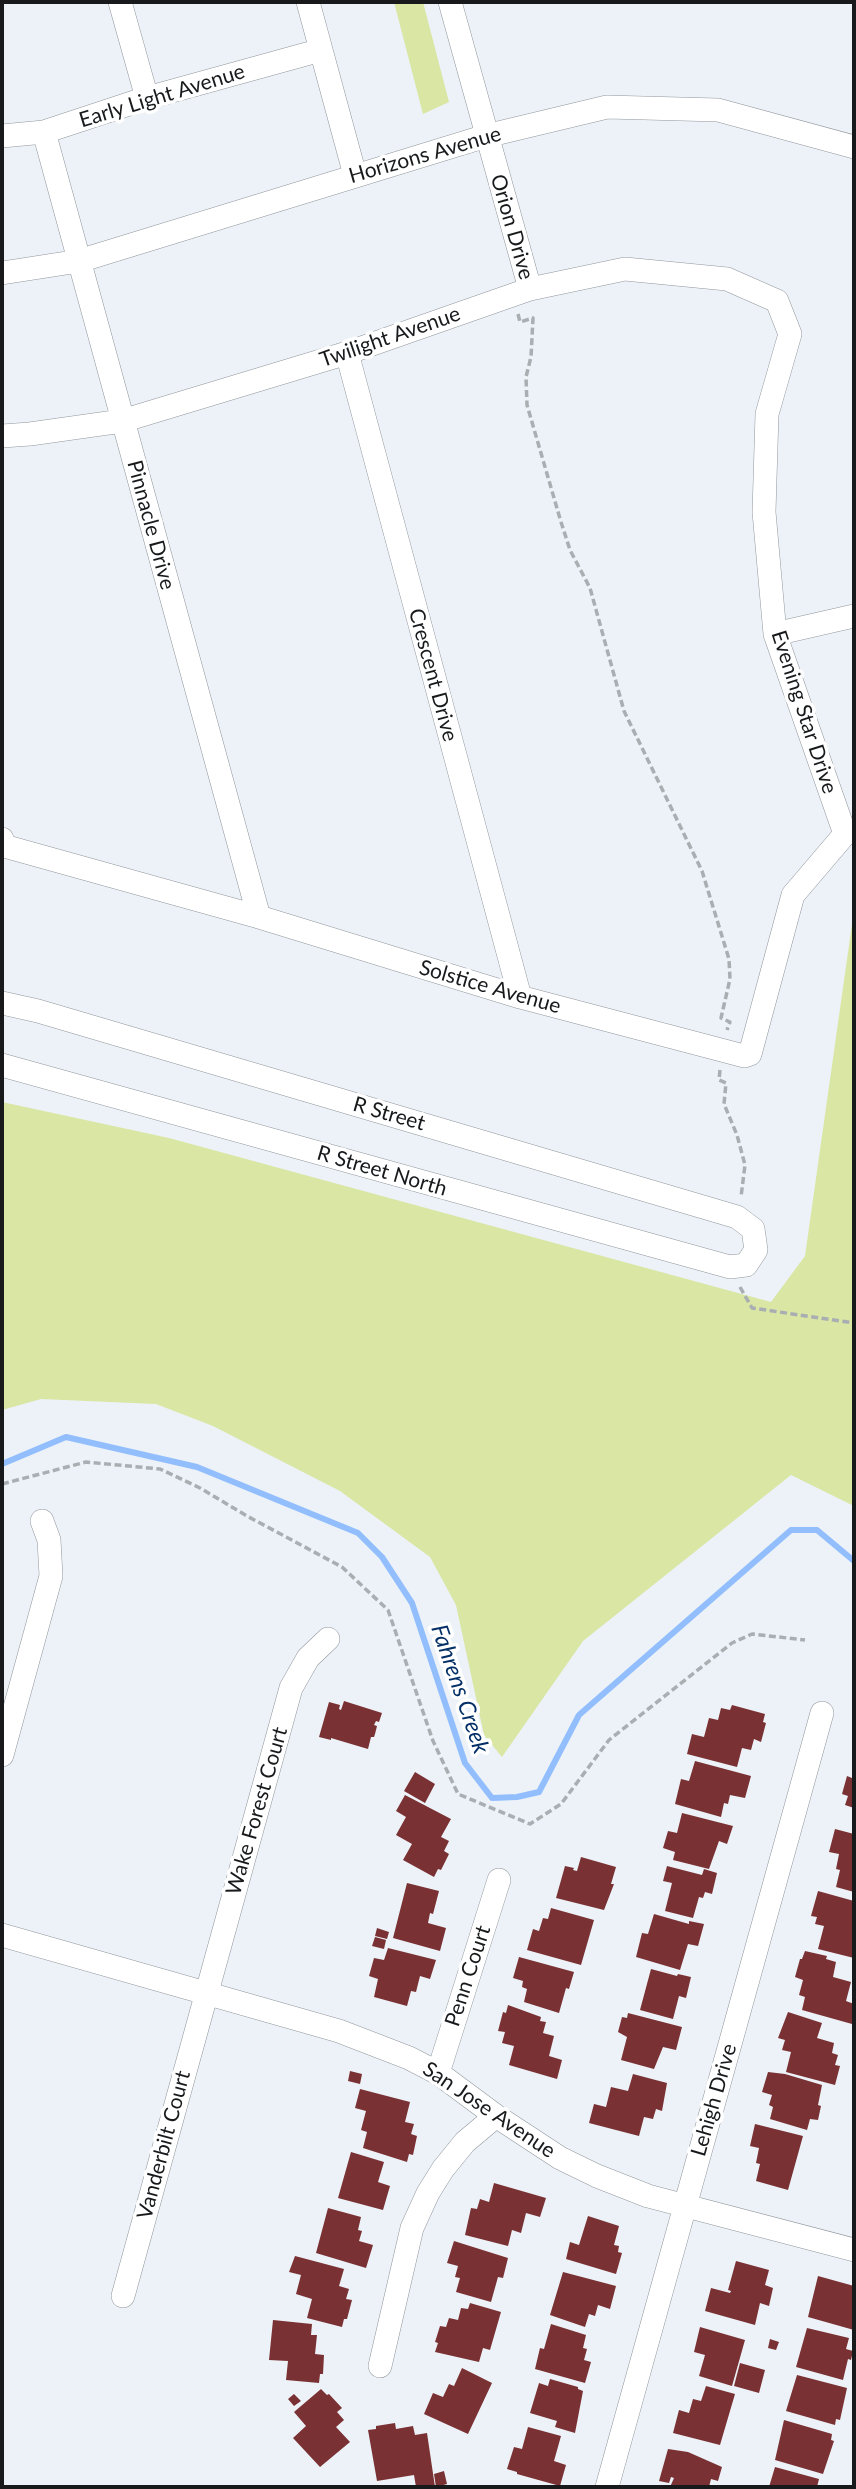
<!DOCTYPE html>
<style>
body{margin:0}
#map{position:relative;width:856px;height:2489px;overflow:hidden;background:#ecf2f7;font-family:Lato,sans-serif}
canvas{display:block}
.frame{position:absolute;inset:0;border:4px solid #17191b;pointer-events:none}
</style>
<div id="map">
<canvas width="856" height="2489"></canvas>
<div class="frame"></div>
</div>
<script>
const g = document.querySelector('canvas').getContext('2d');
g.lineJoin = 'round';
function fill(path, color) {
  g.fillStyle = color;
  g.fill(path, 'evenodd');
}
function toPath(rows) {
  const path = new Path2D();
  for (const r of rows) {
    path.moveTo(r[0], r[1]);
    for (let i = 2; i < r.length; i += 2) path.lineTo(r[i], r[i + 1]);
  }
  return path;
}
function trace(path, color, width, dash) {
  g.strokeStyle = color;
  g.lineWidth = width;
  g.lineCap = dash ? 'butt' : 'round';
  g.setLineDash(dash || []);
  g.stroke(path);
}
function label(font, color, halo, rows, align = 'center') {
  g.font = font + ' Lato,sans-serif';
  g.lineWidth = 7;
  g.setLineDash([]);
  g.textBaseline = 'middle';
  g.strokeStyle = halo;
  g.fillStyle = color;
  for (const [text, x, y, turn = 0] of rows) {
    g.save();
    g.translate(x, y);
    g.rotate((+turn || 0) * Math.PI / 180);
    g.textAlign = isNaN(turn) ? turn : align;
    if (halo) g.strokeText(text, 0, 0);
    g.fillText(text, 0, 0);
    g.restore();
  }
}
fill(toPath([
 [394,2,423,2,449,102,423,114],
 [854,910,854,1506,791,1475,583,1641,502,1757,484,1735,456,1605,430,1557,340,1491,213,1426,156,1404,41,1399,2,1410,2,1102,169,1138,771,1302,805,1256]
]), '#dae6a3');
trace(toPath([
 [2,1464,66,1437,197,1467,358,1533,382,1557,412,1603,465,1763,492,1798,517,1797,539,1792,579,1715,791,1530,817,1530,854,1561]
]), '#92befe', 6);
fill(toPath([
 [344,1701,382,1713,379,1722,376,1721,374,1725,377,1726,375,1734,374,1737,371,1737,368,1749,331,1738,331,1740,319,1737,329,1702,340,1705,339,1709,341,1710],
 [732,1705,765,1714,763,1722,766,1723,761,1742,754,1739,751,1750,742,1748,737,1767,687,1754,692,1734,704,1737,709,1718,718,1720,721,1708,730,1710],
 [695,1761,751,1776,745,1798,730,1795,728,1804,724,1803,721,1817,675,1804,681,1779,689,1781],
 [415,1772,435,1784,425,1803,404,1791],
 [853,1772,854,1772,854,1808,845,1805,848,1796,842,1794,847,1776,852,1778],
 [405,1795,451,1819,441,1837,449,1841,444,1851,449,1854,441,1870,438,1869,434,1877,403,1860,412,1844,396,1835,406,1817,396,1811],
 [682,1813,733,1826,727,1844,719,1841,709,1869,673,1860,675,1852,663,1848,668,1831,677,1833],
 [835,1829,854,1834,854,1892,836,1887,840,1870,836,1869,839,1854,829,1852],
 [581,1857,616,1867,611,1884,614,1884,604,1910,556,1898,565,1866,574,1868,573,1870,577,1871],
 [667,1866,702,1875,704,1869,717,1873,712,1894,705,1892,703,1898,699,1897,693,1918,665,1911,672,1883,663,1881],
 [407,1883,439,1891,433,1914,430,1913,428,1923,446,1928,440,1951,393,1938],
 [818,1891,854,1901,854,1958,818,1949,824,1926,815,1924,817,1917,811,1916],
 [551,1908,594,1920,581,1965,527,1950,533,1929,539,1931,543,1918,548,1919],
 [654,1914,689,1924,689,1921,704,1924,698,1946,688,1944,680,1970,636,1957,642,1933,648,1934],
 [377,1928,389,1932,387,1939,375,1936],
 [375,1937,386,1940,384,1949,372,1946],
 [388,1948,436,1960,430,1979,420,1976,416,1992,411,1991,407,2006,374,1997,378,1979,369,1976,374,1958,384,1960],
 [805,1951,827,1956,826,1959,836,1962,833,1977,851,1982,846,2001,854,2004,852,2024,802,2010,805,1997,799,1995,803,1980,795,1977,800,1959,802,1959],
 [519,1957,574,1972,569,1989,566,1988,559,2013,524,2002,527,1989,522,1987,523,1981,513,1978],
 [651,1969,677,1976,678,1974,691,1977,686,1998,679,1996,673,2019,640,2010],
 [508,2005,541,2017,540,2021,546,2022,543,2033,554,2036,549,2056,562,2060,557,2079,509,2065,514,2046,502,2043,505,2032,498,2031,503,2012,506,2013],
 [788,2012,822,2023,817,2038,834,2043,832,2053,838,2055,835,2065,840,2066,835,2085,786,2072,791,2052,782,2050,785,2040,778,2038],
 [628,2013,682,2027,676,2050,663,2047,654,2069,621,2060,627,2037,618,2032,622,2017,627,2018],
 [350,2071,362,2074,360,2084,348,2081],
 [768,2072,785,2074,822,2085,818,2105,821,2106,818,2120,810,2119,807,2130,770,2119,773,2107,769,2105,772,2095,762,2092],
 [633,2074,667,2083,662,2111,656,2109,653,2119,644,2117,639,2136,589,2123,594,2104,606,2107,611,2087,628,2091],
 [360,2089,410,2102,405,2122,414,2124,411,2134,417,2136,413,2155,409,2154,407,2162,363,2148,367,2132,361,2130,366,2111,355,2108],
 [755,2124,803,2136,788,2190,756,2181,760,2164,756,2163,759,2148,750,2146],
 [351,2152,384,2162,378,2182,390,2186,383,2210,338,2198],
 [494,2183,546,2198,540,2217,526,2213,521,2233,512,2230,508,2246,465,2235,471,2208,477,2209,480,2199,489,2202],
 [328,2208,361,2217,358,2230,362,2231,359,2241,373,2245,366,2268,316,2253],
 [588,2216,619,2226,614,2245,619,2246,618,2252,622,2253,616,2274,566,2259,570,2242,579,2245],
 [454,2241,508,2258,503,2278,498,2277,491,2302,456,2292,460,2278,455,2277,458,2266,447,2263],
 [295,2256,344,2269,339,2286,349,2289,346,2299,352,2300,347,2319,344,2319,342,2327,307,2318,312,2299,296,2294,301,2275,289,2272],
 [736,2261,769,2270,765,2285,773,2288,769,2306,760,2303,755,2325,705,2311,711,2288,730,2293,731,2291,728,2290],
 [563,2272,616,2286,610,2309,598,2305,595,2316,589,2314,585,2327,550,2315],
 [818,2276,854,2286,854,2330,808,2317],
 [470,2303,501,2312,490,2350,483,2348,479,2362,435,2352,438,2343,435,2342,440,2326,446,2327,449,2318,458,2320,461,2308,468,2309],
 [273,2320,312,2324,311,2335,317,2335,315,2354,324,2355,323,2374,320,2374,319,2383,286,2380,288,2361,269,2360],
 [551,2324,586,2335,583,2348,587,2349,584,2360,591,2362,585,2383,535,2369,540,2348,544,2349],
 [700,2327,745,2340,732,2386,699,2376,705,2355,694,2352],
 [807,2328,849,2338,846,2349,853,2351,851,2360,848,2359,843,2380,796,2367],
 [770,2339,779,2342,776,2350,768,2348],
 [740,2363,765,2370,759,2393,734,2386],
 [462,2368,492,2383,468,2434,424,2414,433,2393,443,2397,449,2384,454,2386],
 [797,2375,847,2388,840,2420,836,2419,835,2425,786,2411],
 [550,2379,578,2387,578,2389,583,2391,575,2433,555,2427,557,2421,530,2413,539,2383,548,2386],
 [706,2386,735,2394,720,2445,673,2433,679,2410,689,2413,693,2399,701,2401],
 [321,2389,327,2395,329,2394,342,2408,337,2412,344,2420,336,2427,350,2442,320,2467,293,2438,306,2426,294,2412],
 [294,2394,301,2401,294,2406,288,2399],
 [784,2420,832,2434,831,2440,834,2441,823,2474,775,2460],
 [395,2423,396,2429,413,2426,415,2435,427,2433,435,2487,416,2487,414,2475,377,2481,368,2430,376,2429,376,2426],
 [528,2427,561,2436,554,2461,566,2465,560,2486,517,2474,517,2472,507,2469,514,2447,522,2449],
 [668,2449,688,2452,722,2467,718,2481,711,2479,709,2487,670,2487,674,2478,671,2477,669,2483,659,2481],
 [775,2467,819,2479,817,2487,769,2487],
 [444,2471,447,2484,436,2487,434,2474]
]), '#7a3133');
const street = toPath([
 [120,2,147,98],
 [308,2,355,175],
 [450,2,530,289],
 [44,132,259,917],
 [2,136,44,132,147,98,321,50],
 [2,273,79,261,486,136,607,107,718,110,854,147],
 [347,353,520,997],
 [2,436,30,434,122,421,347,353,530,289,625,269,727,279,777,301,790,334,767,414,764,512,775,634,845,834,793,895,750,1054,744,1056,520,997,259,917,4,846,2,839],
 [775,634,854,616],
 [2,1003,38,1011,737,1217,753,1229,756,1250,746,1265,730,1267,2,1065],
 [2,1755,51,1576,49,1540,42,1521],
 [2,1935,339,2031,409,2058,438,2073,496,2116,560,2158,597,2176,648,2196,854,2250],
 [438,2073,499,1880],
 [123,2296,291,1688,308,1658,328,1639],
 [380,2366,412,2228,428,2193,443,2169,465,2142,496,2116],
 [607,2487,822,1713]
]);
trace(street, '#92979d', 24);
trace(toPath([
 [518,314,520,322,533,318,531,357,526,377,527,405,561,522,570,550,590,588,624,711,702,871,729,959,730,979,721,1018,730,1022,727,1030],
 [720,1070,719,1080,726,1083,724,1104,737,1135,745,1165,741,1197],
 [740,1287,752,1308,854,1323],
 [2,1484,86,1462,160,1469,200,1488,247,1516,342,1567,388,1610,433,1741,458,1794,530,1824,561,1804,609,1740,732,1643,752,1634,805,1640]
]), '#a9aeb2', 3.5, [7, 3.5]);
trace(street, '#fff', 23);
label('21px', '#17191b', '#fff', [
 ["Early Light Avenue",162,96,-17],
 ["Horizons Avenue",425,155,-16],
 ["Orion Drive",512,227,74],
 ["Twilight Avenue",390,337,-19],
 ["Pinnacle Drive",151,525,75],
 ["Crescent Drive",433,675,75],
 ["Evening Star Drive",804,712,72],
 ["Solstice Avenue",490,987,16],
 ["R Street",389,1114,16],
 ["R Street North",382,1171,16],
 ["Wake Forest Court",257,1811,-74],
 ["Penn Court",468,1976,-72],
 ["Lehigh Drive",714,2100,-74],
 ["San Jose Avenue",489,2110,34],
 ["Vanderbilt Court",164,2145,-75]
]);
label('italic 23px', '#042f66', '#fff', [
 ["Fahrens Creek",460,1689,71]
]);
</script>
